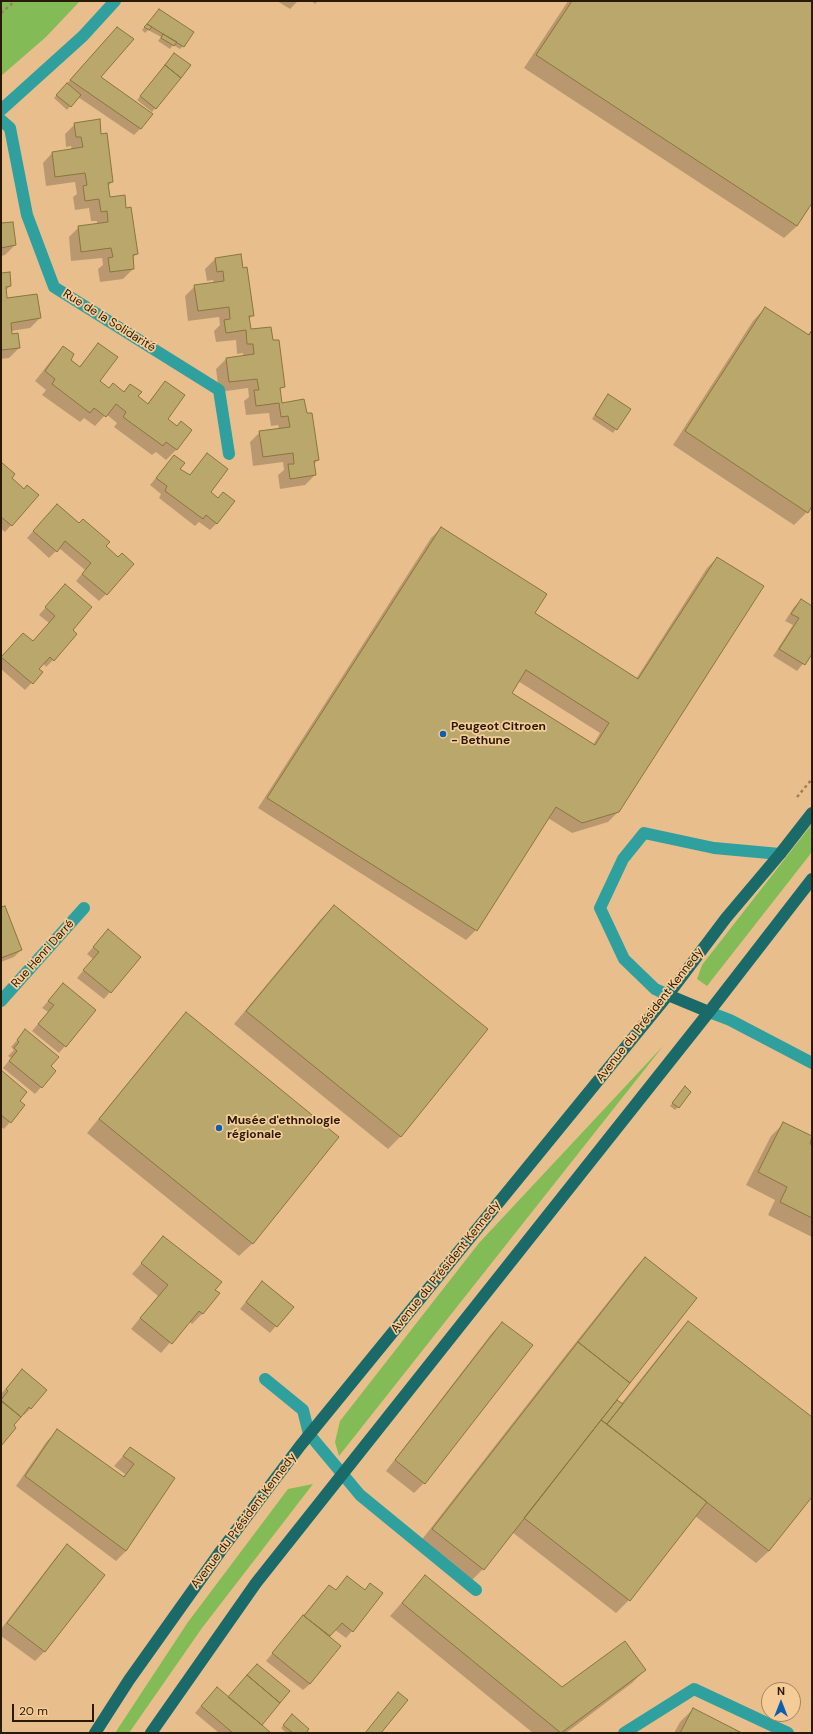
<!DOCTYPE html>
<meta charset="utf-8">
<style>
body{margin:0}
#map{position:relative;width:813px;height:1734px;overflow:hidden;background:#e8bf8c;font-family:"DM Sans",sans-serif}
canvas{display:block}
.frame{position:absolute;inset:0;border:2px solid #281a05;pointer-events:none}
.north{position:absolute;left:761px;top:1682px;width:40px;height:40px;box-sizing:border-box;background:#f5cc98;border:1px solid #a3855d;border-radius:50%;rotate:0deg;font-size:11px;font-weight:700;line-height:16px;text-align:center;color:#281a05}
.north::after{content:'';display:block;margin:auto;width:14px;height:18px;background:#0d5fad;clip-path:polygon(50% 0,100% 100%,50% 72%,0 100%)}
.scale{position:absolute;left:12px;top:1704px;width:82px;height:18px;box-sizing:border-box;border:2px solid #281a05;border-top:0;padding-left:5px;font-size:12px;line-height:14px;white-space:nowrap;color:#281a05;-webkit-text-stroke:3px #f5cc98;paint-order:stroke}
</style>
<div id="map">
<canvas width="813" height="1734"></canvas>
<div class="frame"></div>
<div class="north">N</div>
<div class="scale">20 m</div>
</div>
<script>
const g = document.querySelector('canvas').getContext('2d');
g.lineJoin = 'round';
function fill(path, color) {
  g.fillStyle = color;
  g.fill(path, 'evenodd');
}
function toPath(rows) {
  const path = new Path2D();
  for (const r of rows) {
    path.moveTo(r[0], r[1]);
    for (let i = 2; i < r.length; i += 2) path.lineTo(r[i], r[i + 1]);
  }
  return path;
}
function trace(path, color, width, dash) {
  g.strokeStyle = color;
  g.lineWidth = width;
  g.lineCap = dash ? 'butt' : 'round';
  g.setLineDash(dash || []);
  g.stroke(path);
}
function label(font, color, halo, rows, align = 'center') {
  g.font = font + ' "DM Sans",sans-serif';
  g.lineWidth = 3.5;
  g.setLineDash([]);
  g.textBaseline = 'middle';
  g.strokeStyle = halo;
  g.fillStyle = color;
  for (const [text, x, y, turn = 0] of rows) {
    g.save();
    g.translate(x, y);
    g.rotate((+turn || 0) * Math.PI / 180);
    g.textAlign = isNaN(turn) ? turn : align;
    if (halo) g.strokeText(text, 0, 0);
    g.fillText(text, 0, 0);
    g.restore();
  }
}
fill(toPath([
 [1,1,80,1,46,37,1,76],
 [812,824,812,852,707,986,697,979,702,965],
 [664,1045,339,1456,335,1442,340,1421,479,1243],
 [313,1484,202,1628,129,1733,115,1733,188,1622,288,1489]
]), '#83bc56');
fill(toPath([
 [277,1,298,1,290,9],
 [312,1,318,1,315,4],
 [568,1,812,1,812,201,797,226,784,238,524,68],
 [156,13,183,46,180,49,173,45,170,49,158,41,161,37,148,30,145,33,142,30],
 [110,35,100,78,141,128,134,135,78,97,67,110,54,98],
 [171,57,190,66,152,112,137,100],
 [75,124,100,135,112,182,108,186,109,198,126,209,137,253,132,259,133,269,123,279,100,282,98,269,103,265,102,258,71,261,69,237,79,227,97,225,97,221,91,221,89,208,75,210,73,197,77,194,75,182,46,186,43,163,53,152,72,150,71,146,66,147,65,134],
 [1,224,15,245,5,255,1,256],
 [240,255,253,315,249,319,250,330,284,386,279,390,281,404,318,460,314,464,315,475,305,485,280,489,278,475,284,470,283,462,253,466,250,442,260,432,279,429,278,425,271,426,269,413,246,415,244,401,249,397,248,388,219,392,216,369,226,359,243,357,243,353,237,354,236,340,216,342,214,331,220,325,219,317,188,321,185,296,195,286,214,284,213,280,207,281,205,269,215,259],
 [1,274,10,286,5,291,6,299,40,318,30,328,11,331,11,335,19,348,9,358,1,359],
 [765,308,807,335,812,330,812,504,807,512,794,525,673,445,753,321],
 [98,344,98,381,108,389,113,384,123,392,130,385,137,396,147,404,165,382,166,419,177,427,191,430,176,450,166,460,156,452,152,455,114,427,117,423,106,414,95,426,84,418,80,422,42,395,46,390,35,381,53,358,63,348,69,360,79,367],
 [605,398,630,409,613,433,592,419],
 [207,454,209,492,217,523,210,530,199,522,195,526,159,498,161,494,150,485,174,456,179,469,189,476],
 [1,463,10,478,24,490,38,495,5,532,1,529],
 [50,512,105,547,106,594,99,601,76,581,85,570,59,548,49,558,27,538],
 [441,528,534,614,636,679,707,568,717,558,618,812,608,822,572,833,548,818,476,930,466,940,258,808,431,538],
 [518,681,600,733,593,745,511,693],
 [65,585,72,630,53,660,46,667,43,663,38,669,41,673,25,690,1,669,1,658,16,641,32,642,49,623,39,615],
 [801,600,812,608,812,653,797,671,773,656,793,625,785,621,794,607],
 [334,906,401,1136,388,1149,234,1024,321,919],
 [1,908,21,950,14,957,1,962],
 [108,930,140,957,104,999,77,978,93,959,87,954],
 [63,984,65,1046,59,1053,32,1031,48,1012,42,1008],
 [186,1013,337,1137,252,1244,239,1256,87,1133,174,1026],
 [25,1031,49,1066,55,1071,35,1094,3,1068,11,1058,8,1056,14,1050,11,1047],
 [1,1072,19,1102,10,1122,4,1129,1,1127],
 [682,1091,678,1107,675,1110,670,1106],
 [784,1123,812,1137,808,1144,812,1146,812,1237,768,1215,775,1200,746,1185,771,1136],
 [164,1237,214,1290,219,1294,202,1314,192,1324,189,1321,161,1353,131,1329,158,1296,132,1274],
 [645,1258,615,1400,621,1404,676,1335,688,1322,812,1419,812,1495,769,1551,756,1563,695,1516,629,1600,616,1613,512,1532,483,1569,470,1582,420,1542,565,1356,635,1268],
 [256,1289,292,1307,270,1333,240,1309],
 [502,1323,532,1345,424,1483,414,1493,386,1471,492,1333],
 [22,1370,46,1390,30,1409,24,1415,22,1414,13,1425,1,1444,1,1394],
 [57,1431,123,1477,125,1474,114,1466,130,1448,173,1478,126,1551,116,1561,16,1486,47,1441],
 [67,1546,45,1651,35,1661,1,1636,1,1629,57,1556],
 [425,1576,562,1688,645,1670,632,1683,566,1733,533,1733,390,1616],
 [341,1584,364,1591,371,1584,352,1631,346,1638,334,1629,328,1636,310,1684,303,1690,266,1661,322,1593,335,1591],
 [210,1695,260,1725,270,1733,219,1733,195,1713],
 [693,1709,740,1733,674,1733,680,1722],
 [289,1718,305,1733,286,1733,281,1728]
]), '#0003');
const building = toPath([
 [572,1,812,1,812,203,797,226,536,55,572,1],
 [159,9,194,32,184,47,147,24,159,9],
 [147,24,152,27,149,30,144,27,147,24],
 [117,27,134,39,101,77,153,114,141,129,70,80,117,27],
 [163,34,177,42,174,46,161,38,163,34],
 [174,53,191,65,181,78,165,65,174,53],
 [165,65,181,78,156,109,140,96,165,65],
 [67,83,81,95,71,107,56,95,67,83],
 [100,119,101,134,107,133,113,182,108,183,110,197,125,195,126,208,131,207,138,254,133,255,134,269,110,272,108,258,113,257,111,248,81,252,78,226,108,222,107,211,101,212,99,199,85,201,83,186,87,185,85,173,55,177,52,152,83,147,81,137,76,137,74,123,100,119],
 [13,222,16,245,1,248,1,223,13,222],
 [241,254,243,268,247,267,254,316,249,316,251,329,271,327,273,340,279,340,285,387,280,388,282,403,304,399,307,413,312,413,319,460,314,461,316,475,290,479,288,464,294,464,293,453,263,457,259,431,290,427,288,416,281,417,279,403,256,406,254,390,259,390,257,379,229,382,226,358,254,354,253,344,247,344,246,330,226,333,224,320,230,319,229,307,198,311,194,285,224,281,223,271,217,272,215,258,241,254],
 [10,272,11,286,6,287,7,298,37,294,41,318,11,323,12,334,18,333,20,348,1,350,1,273,10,272],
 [765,307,809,335,812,330,812,506,808,513,685,431,765,307],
 [98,343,118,357,100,381,109,388,113,383,124,392,130,384,142,392,138,396,148,404,165,381,185,395,168,419,177,426,181,421,192,430,177,450,166,442,163,446,123,417,126,412,116,404,106,417,94,408,90,413,52,384,55,379,45,371,63,346,74,354,71,360,80,367,98,343],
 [608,394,631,409,617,430,595,415,608,394],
 [207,453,228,469,211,492,218,498,223,492,235,501,217,524,206,515,203,519,165,491,167,486,156,478,174,455,185,463,180,469,190,475,207,453],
 [1,462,15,474,12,478,24,489,27,485,39,495,12,526,1,517,1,462],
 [57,504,79,523,83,519,110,542,106,546,118,557,122,553,134,564,107,595,82,574,91,563,65,541,57,552,33,531,57,504],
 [441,527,547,594,535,613,638,679,717,557,764,586,619,812,582,823,556,807,477,931,267,798,441,527],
 [526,670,609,723,595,745,512,693,526,670],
 [65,584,92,607,73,630,77,634,54,661,50,657,39,669,43,672,33,684,1,657,23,633,33,641,55,616,45,607,65,584],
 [801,599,812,606,812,654,805,665,779,649,799,618,791,614,801,599],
 [334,905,488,1029,401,1137,246,1011,334,905],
 [5,906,22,950,1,958,1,907,5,906],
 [108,929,141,957,111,993,83,970,99,952,93,947,108,929],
 [63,983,96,1010,66,1047,38,1024,54,1005,48,1001,63,983],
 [186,1012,339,1137,253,1244,99,1119,186,1012],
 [25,1029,59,1057,51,1066,56,1071,42,1088,9,1061,17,1051,14,1048,19,1042,17,1040,25,1029],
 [1,1070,27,1092,20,1101,25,1105,11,1123,1,1115,1,1070],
 [685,1086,691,1092,679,1108,672,1103,685,1086],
 [783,1122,812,1136,810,1144,812,1145,812,1218,780,1202,787,1187,758,1172,783,1122],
 [163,1236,222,1282,215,1290,220,1293,203,1314,199,1311,172,1344,140,1318,168,1285,141,1263,163,1236],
 [645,1257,697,1298,630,1383,578,1342,645,1257],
 [262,1281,294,1307,277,1327,246,1302,262,1281],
 [688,1321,812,1417,812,1497,769,1551,607,1424,688,1321],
 [502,1322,533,1345,425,1484,395,1460,502,1322],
 [578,1342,630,1383,484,1570,432,1529,578,1342],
 [22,1369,47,1390,31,1409,29,1407,21,1417,1,1400,8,1391,6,1389,22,1369],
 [617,1400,623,1404,607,1424,601,1420,617,1400],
 [1,1401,21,1417,14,1425,16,1428,1,1446,1,1401],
 [601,1420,707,1502,630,1601,524,1518,601,1420],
 [57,1429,124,1477,134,1464,123,1456,130,1447,175,1478,126,1551,25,1476,57,1429],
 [67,1544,105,1575,45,1652,7,1623,67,1544],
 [425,1575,562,1687,625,1641,646,1670,561,1733,402,1603,425,1575],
 [347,1576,365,1590,370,1583,383,1593,353,1632,342,1623,330,1636,304,1616,329,1585,336,1590,347,1576],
 [303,1615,341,1646,310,1684,272,1653,303,1615],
 [257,1664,290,1691,280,1703,247,1675,257,1664],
 [247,1675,280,1703,262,1725,228,1697,247,1675],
 [217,1687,262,1725,271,1733,233,1733,201,1706,217,1687],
 [398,1692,408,1700,381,1733,365,1733,398,1692],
 [693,1708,742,1733,680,1733,693,1708],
 [292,1714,309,1729,306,1733,293,1733,283,1725,292,1714]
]);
fill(building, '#b9a76b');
trace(building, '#88763b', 1);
trace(toPath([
 [1,13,15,1],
 [797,797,812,779]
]), '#9f8059', 2.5, [3, 3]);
trace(toPath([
 [1,110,83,36,115,1],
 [1,120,10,128,27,215,54,287,219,390,229,454],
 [668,995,655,989,624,959,600,908,623,859,644,833,714,848,780,854],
 [1,1001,84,908],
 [709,1012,730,1020,812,1063],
 [265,1379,303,1410,309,1434,360,1495,476,1590],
 [624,1733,694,1689,788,1733]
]), '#30a09e', 12);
trace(toPath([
 [668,995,709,1012],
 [95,1733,129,1680,220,1552,300,1446,668,995,726,918,780,854,812,813],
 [151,1733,256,1583,709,1012,812,879]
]), '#1a6a69', 12);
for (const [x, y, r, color] of [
 [443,734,4,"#0d5fad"],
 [219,1128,4,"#0d5fad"]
]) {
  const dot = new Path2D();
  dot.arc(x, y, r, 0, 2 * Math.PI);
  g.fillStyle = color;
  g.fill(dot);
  trace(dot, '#f5cc98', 1.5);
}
label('12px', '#281a05', '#f5cc98', [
 ["Rue de la Solidarité",109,321,32],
 ["Rue Henri Darré",43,954,-48],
 ["Avenue du Président Kennedy",650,1015,-52],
 ["Avenue du Président Kennedy",446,1267,-51],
 ["Avenue du Président Kennedy",244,1521,-53]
]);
label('bold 12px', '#281a05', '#f5cc98', [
 ["Peugeot Citroen",451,727],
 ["- Bethune",451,741],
 ["Musée d'ethnologie",227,1121],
 ["régionale",227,1135]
], 'left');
</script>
